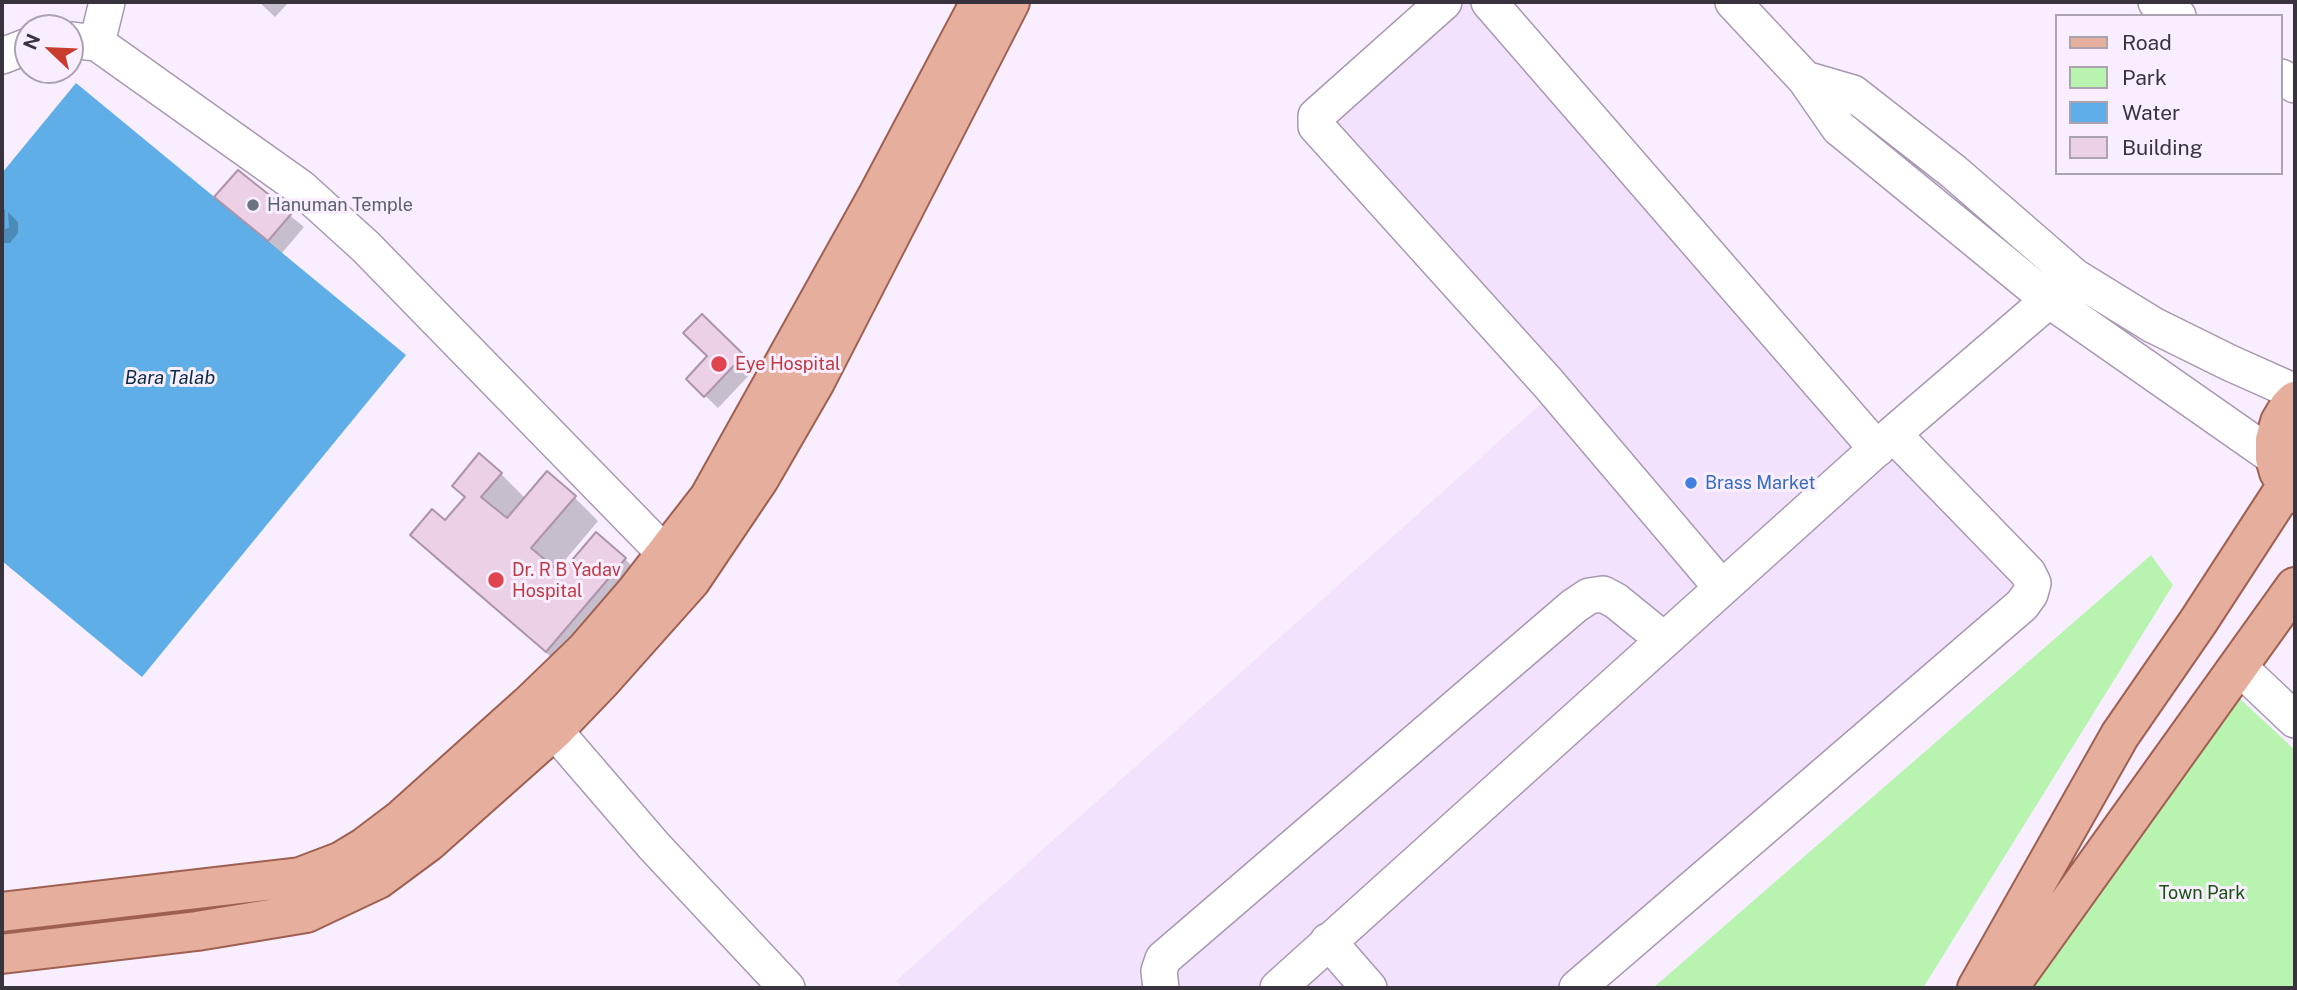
<!DOCTYPE html>
<style>
body{margin:0}
#map{position:relative;width:2297px;height:990px;overflow:hidden;background:#f8eeff;font-family:"Public Sans",sans-serif}
canvas{display:block}
.frame{position:absolute;inset:0;border:4px solid #39333d;pointer-events:none}
.legend{position:absolute;left:2055px;top:14px;width:228px;height:161px;box-sizing:border-box;background:#f8eeff;border:2px solid #aca3b1;margin:0;padding:9px 12px;list-style:none;font-size:21px;color:#39333d}
.legend li{display:flex;align-items:center;gap:14px;height:35px}
.legend b{width:35px;border:2px solid #aca3b1}
.north{position:absolute;left:14px;top:14px;width:70px;height:70px;box-sizing:border-box;background:#f8eeff;border:2px solid #aca3b1;border-radius:50%;rotate:293deg;font-size:19px;font-weight:700;line-height:28px;text-align:center;color:#39333d}
.north::after{content:'';display:block;margin:auto;width:24px;height:32px;background:#c83b2d;clip-path:polygon(50% 0,100% 100%,50% 72%,0 100%)}
</style>
<div id="map">
<canvas width="2297" height="990"></canvas>
<div class="frame"></div>
<ul class="legend">
<li><b style="height:9px;background:#e6af9d"></b>Road</li>
<li><b style="height:19px;background:#b8f4b0"></b>Park</li>
<li><b style="height:19px;background:#5faee7"></b>Water</li>
<li><b style="height:19px;background:#ebd0e6"></b>Building</li>
</ul>
<div class="north">N</div>
</div>
<script>
const g = document.querySelector('canvas').getContext('2d');
g.lineJoin = 'round';
function fill(path, color) {
  g.fillStyle = color;
  g.fill(path, 'evenodd');
}
function toPath(rows) {
  const path = new Path2D();
  for (const r of rows) {
    path.moveTo(r[0], r[1]);
    for (let i = 2; i < r.length; i += 2) path.lineTo(r[i], r[i + 1]);
  }
  return path;
}
function trace(path, color, width, dash) {
  g.strokeStyle = color;
  g.lineWidth = width;
  g.lineCap = dash ? 'butt' : 'round';
  g.setLineDash(dash || []);
  g.stroke(path);
}
function label(font, color, halo, rows, align = 'center') {
  g.font = font + ' "Public Sans",sans-serif';
  g.lineWidth = 6;
  g.setLineDash([]);
  g.textBaseline = 'middle';
  g.strokeStyle = halo;
  g.fillStyle = color;
  for (const [text, x, y, turn = 0] of rows) {
    g.save();
    g.translate(x, y);
    g.rotate((+turn || 0) * Math.PI / 180);
    g.textAlign = isNaN(turn) ? turn : align;
    if (halo) g.strokeText(text, 0, 0);
    g.fillText(text, 0, 0);
    g.restore();
  }
}
fill(toPath([
 [1425,2,1479,2,2020,580,1575,988,904,988,896,981,1561,386,1314,105]
]), '#f2e2fd');
fill(toPath([
 [2151,555,2173,585,1923,988,1653,988],
 [2233,692,2295,750,2295,988,2021,988]
]), '#b8f4b0');
fill(toPath([
 [76,83,406,355,142,677,2,561,2,173]
]), '#5faee7');
fill(toPath([
 [259,2,289,2,275,17],
 [238,173,304,227,282,253,229,210],
 [2,207,5,210,5,229,9,228,8,212,18,222,18,233,10,243,2,243],
 [702,317,755,369,718,408,688,379,710,356],
 [501,474,526,499,574,497,598,521,556,571,561,576,625,559,649,583,571,674,436,559,412,535,446,523]
]), '#0003');
const building = toPath([
 [238,170,292,213,268,241,214,197,238,170],
 [702,314,744,355,704,397,686,379,707,356,683,333,702,314],
 [479,453,502,473,481,497,507,518,547,471,576,496,531,548,561,573,596,532,626,558,546,652,410,535,432,509,445,520,465,497,452,486,479,453]
]);
fill(building, '#ebd0e6');
trace(building, '#ad94a8', 2);
const minor = toPath([
 [1444,2,1316,116,1316,126,1548,383,1722,588],
 [1489,2,1877,449],
 [1733,2,1805,79,1839,128,2049,300,2275,458],
 [2156,2,2178,16],
 [70,40,97,43,301,188,366,247,686,575],
 [97,43,107,2],
 [2,56,28,46],
 [2281,77,2295,85],
 [1805,79,1853,93,1954,172,2075,277,2153,325,2230,363,2295,392],
 [2238,666,2295,720],
 [535,711,554,730,654,846,787,988],
 [1328,941,1369,988],
 [1161,988,1159,971,1163,959,1574,606,1589,596,1603,594,1616,601,1664,640],
 [1278,988,1893,434,2049,300],
 [1577,988,2022,605,2030,594,2033,583,2028,573,1893,434]
]);
const major = toPath([
 [2295,401,2289,407,2280,422,2275,440,2275,458,2279,472,2295,494],
 [2,912,300,877,342,861,365,847,402,819,529,705,586,650,636,592,709,498,878,195,977,8],
 [2,954,197,931,306,913,378,879,428,842,554,730,601,681,691,580,759,479,815,382,1010,2],
 [1977,988,2120,735,2198,622,2287,485],
 [2008,988,2295,587]
]);
trace(minor, '#a898b2', 38);
trace(major, '#9f6051', 42);
trace(minor, '#fff', 35);
trace(major, '#e6af9d', 38);
for (const [x, y, r, color] of [
 [253,205,7,"#6b7280"],
 [719,364,9,"#e0444e"],
 [1691,483,7,"#3f7fe0"],
 [496,580,9,"#e0444e"]
]) {
  const dot = new Path2D();
  dot.arc(x, y, r, 0, 2 * Math.PI);
  g.fillStyle = color;
  g.fill(dot);
  trace(dot, '#f8eeff', 2.5);
}
label('18px', '#5b616d', '#f8eeff', [
 ["Hanuman Temple",267,205]
], 'left');
label('18px', '#be3a42', '#f8eeff', [
 ["Eye Hospital",735,364],
 ["Dr. R B Yadav",512,570],
 ["Hospital",512,591]
], 'left');
label('18px', '#366cbe', '#f8eeff', [
 ["Brass Market",1705,483]
], 'left');
label('18px', '#175310', '#f8eeff', [
 ["Town Park",2202,893]
]);
label('italic 19px', '#092c43', '#f8eeff', [
 ["Bara Talab",170,378]
]);
</script>
